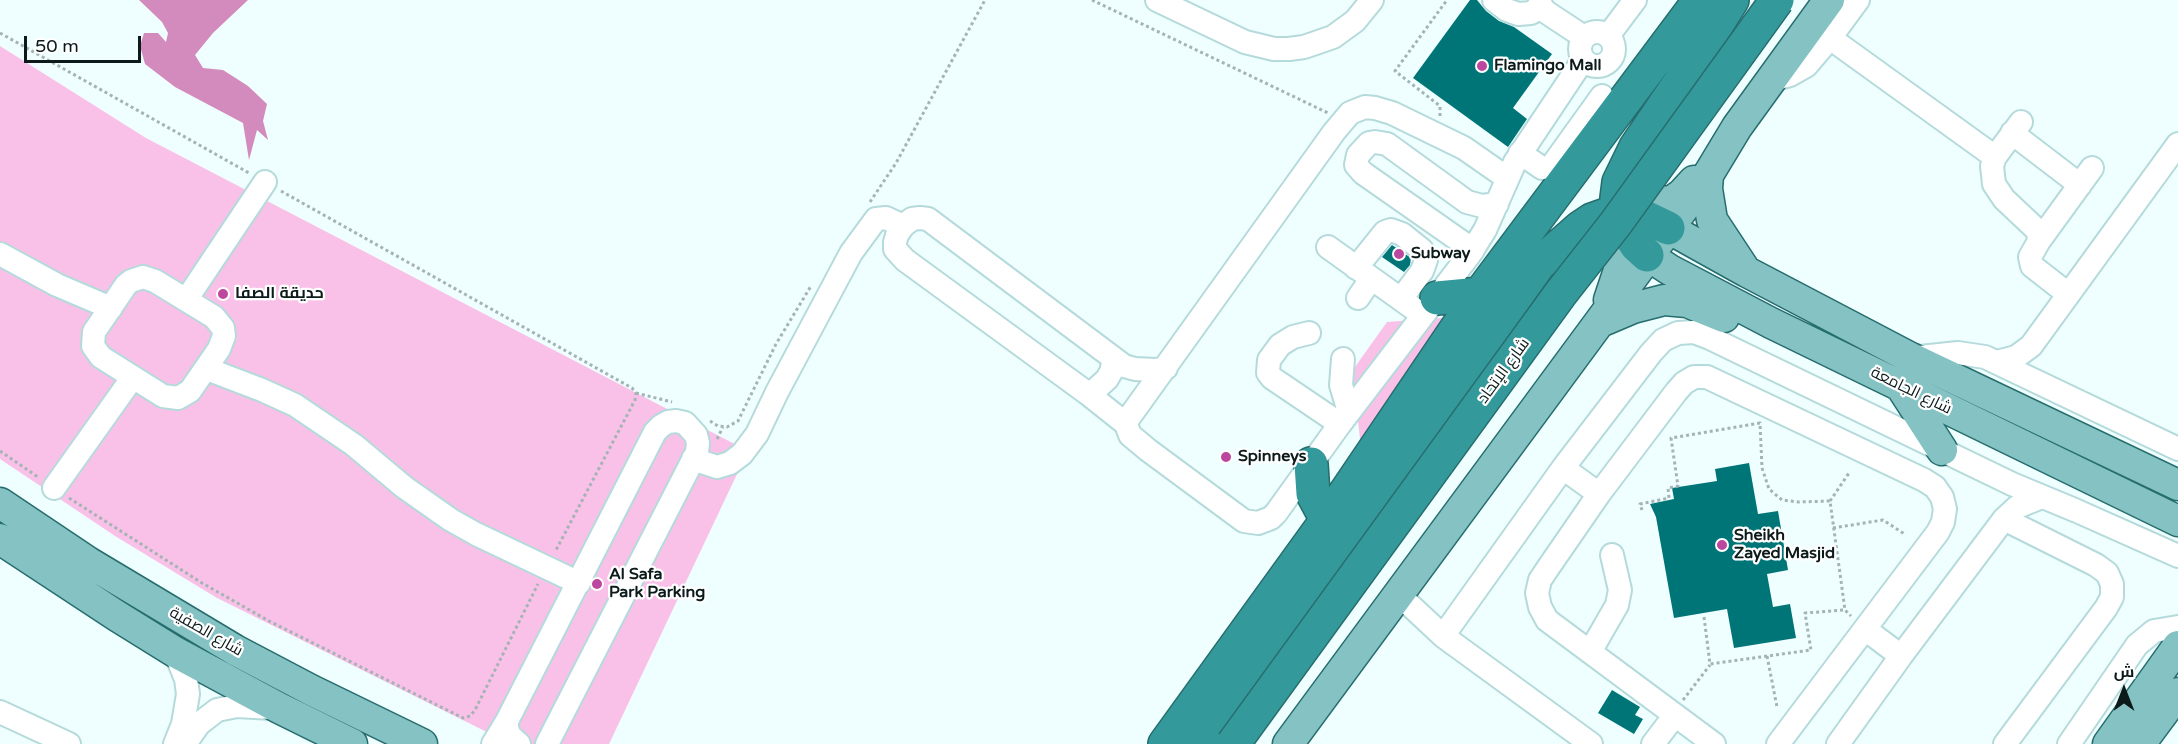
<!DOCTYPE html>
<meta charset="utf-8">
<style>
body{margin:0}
#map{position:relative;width:2178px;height:744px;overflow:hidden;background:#effefe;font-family:"Varela Round",Cairo,sans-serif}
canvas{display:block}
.north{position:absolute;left:2094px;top:660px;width:60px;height:60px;-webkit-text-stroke:4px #fff;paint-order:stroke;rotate:0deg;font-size:16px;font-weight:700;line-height:24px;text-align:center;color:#0c1a1a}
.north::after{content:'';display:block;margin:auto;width:21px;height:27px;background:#0c1a1a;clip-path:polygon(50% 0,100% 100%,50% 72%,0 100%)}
.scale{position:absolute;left:24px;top:36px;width:117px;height:27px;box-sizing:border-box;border:3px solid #0c1a1a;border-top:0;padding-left:8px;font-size:18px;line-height:21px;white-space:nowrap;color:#0c1a1a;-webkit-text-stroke:4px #fff;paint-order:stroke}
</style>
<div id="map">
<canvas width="2178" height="744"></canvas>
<div class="north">ش</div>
<div class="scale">50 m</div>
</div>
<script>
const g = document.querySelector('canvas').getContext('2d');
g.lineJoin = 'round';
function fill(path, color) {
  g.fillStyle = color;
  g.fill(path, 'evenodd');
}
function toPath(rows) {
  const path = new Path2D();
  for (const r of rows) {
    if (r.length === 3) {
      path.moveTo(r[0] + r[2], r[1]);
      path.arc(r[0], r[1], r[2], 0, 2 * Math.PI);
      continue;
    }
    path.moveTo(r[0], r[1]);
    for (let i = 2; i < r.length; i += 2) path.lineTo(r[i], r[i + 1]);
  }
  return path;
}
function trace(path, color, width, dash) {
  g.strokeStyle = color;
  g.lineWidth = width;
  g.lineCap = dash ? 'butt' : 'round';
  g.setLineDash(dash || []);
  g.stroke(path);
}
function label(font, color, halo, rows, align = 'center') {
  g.font = font + ' "Varela Round",Cairo,sans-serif';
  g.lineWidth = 4.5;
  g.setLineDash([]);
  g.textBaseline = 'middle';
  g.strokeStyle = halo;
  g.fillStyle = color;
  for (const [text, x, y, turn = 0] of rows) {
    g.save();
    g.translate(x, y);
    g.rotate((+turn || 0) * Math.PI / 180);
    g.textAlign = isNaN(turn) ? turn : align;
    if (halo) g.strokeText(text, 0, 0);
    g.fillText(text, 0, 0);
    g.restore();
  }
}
fill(toPath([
 [0,46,146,138,748,451,609,744,511,744,217,598,115,536,0,459],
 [1454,317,1361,447,1352,371,1387,322]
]), '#fac1e8');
fill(toPath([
 [139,0,248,0,213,33,195,55,203,68,223,70,248,86,267,104,263,121,268,140,257,130,249,160,243,123,175,87,145,64,140,46,144,33,158,33,166,42,168,33,162,22]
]), '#d38bbd');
fill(toPath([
 [1470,0,1477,0,1486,11,1499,21,1514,27,1552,54,1513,108,1527,119,1508,147,1413,78],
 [1392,245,1411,258,1410,265,1404,272,1382,257],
 [1749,463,1758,514,1778,511,1788,570,1767,574,1773,607,1790,604,1796,638,1734,648,1727,609,1674,618,1656,517,1650,504,1674,499,1672,488,1717,481,1715,469],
 [1612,690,1640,707,1635,715,1643,719,1634,734,1598,713]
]), '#007577');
const minor = toPath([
 [1157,0,1245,42,1274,49,1289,49,1304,47,1333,37,1355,21,1372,0],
 [1494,0,1507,10,1518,14,1531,13,1541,6],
 [1540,0,1541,6,1546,12,1584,37],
 [1597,49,17],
 [1608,36,1635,0],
 [1830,38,1995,157],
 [1769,81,1790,75,1806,66,1830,38,1858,0],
 [2021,122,1995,157,1992,166,1994,184,2004,199,2038,231,2039,241,2030,257,2032,266,2068,294],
 [2012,133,2080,185],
 [1520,153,1542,168,1551,167,1602,96],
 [2039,241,2092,168],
 [1328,247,1413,308],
 [1473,250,1363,173,1356,165,1358,155,1369,143,1375,142,1387,144,1467,202,1482,206,1497,204],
 [0,254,57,285,111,308],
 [1356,268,1385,232,1391,230,1402,234,1422,250,1426,260,1422,271,1401,299],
 [143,277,155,281,214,317,223,328,224,336,219,349,190,391,178,398,163,396,101,357,93,346,94,332,126,285,131,281,143,277],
 [1358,298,1371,279],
 [186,300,265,182],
 [1309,333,1293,337,1280,345,1269,360,1268,373,1272,378,1340,424],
 [1911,358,1958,353,1985,357,2178,449],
 [1343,359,1341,385,1349,412],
 [1997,362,2016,357,2031,346,2178,144],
 [1166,368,1156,370,1135,369,1124,366,928,219,920,218,912,219,903,226,897,235,895,242,895,249,905,260,1087,393,1126,424,1130,435,1148,450,1244,521,1258,523,1271,518,1276,513,1340,424,1470,254,1485,230,1515,162,1583,60],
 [207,369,262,390,295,405,354,445,404,487,451,520,476,534,579,583],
 [1087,393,1095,390,1107,379,1111,372,1114,359],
 [1126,424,1128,419,1334,132,1350,113,1365,107,1375,108,1392,113,1464,148,1507,178],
 [693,459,717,467,730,463,742,454,757,434,777,392,851,253,876,219,886,218,903,226],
 [1563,468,1599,494],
 [54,488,133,377],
 [2004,519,2096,565,2107,573,2112,584,2112,597,2106,608,2005,744],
 [1398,594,1443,636,1591,744],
 [1865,629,1901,656],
 [1443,636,1563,468,1651,353,1663,340,1678,333,1694,332,1710,338,2012,484,2077,511,2178,556],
 [1590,652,1617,605,1620,590,1612,555],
 [0,712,69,744],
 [507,721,507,728,510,736,519,744],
 [175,744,183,724,188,694,186,679,175,652],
 [185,744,199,724,217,710,237,706,272,708],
 [493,744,507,721,655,432,661,426,668,422,676,421,685,423,696,435,698,443,697,452,547,744],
 [1653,744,1675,715],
 [1714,744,1547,620,1540,607,1537,593,1540,580,1548,568,1599,494,1676,392,1684,383,1694,377,1707,377,1924,480,1935,487,1942,497,1945,509,1943,522,1938,532,1778,744],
 [1838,744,1901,656,2004,519,2017,507,2042,497],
 [2069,744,2137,645,2154,631,2178,627]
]);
const major = toPath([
 [1635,168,1635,177,1638,189,1647,198,1659,202,1672,201,1682,194,1694,181],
 [1708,175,1707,189,1712,220,1743,267],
 [1668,228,1747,272,1911,358,2178,485],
 [1574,252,1591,247,1612,253,1618,263,1619,270,1609,300],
 [1647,255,1670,270,1771,323,2178,521],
 [1600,322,1633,308,1664,300,1687,302,1724,317],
 [1900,385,1942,450],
 [0,503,88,562,235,650,311,690,422,744],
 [0,539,117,616,175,652,279,708,352,744],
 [1288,744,1708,175,1737,127,1829,0],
 [2108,744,2178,646],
 [2140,744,2178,693]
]);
const highway = toPath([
 [1647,255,1636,245,1622,223,1617,198,1619,182,1636,147,1691,66,1732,0],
 [1437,298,1480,294],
 [1311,464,1313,494,1327,520],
 [1165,744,1327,520,1480,294,1700,0],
 [1200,744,1539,264,1580,228,1592,220,1606,215,1619,213,1641,215,1668,228]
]);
trace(minor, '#b5dadb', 26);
trace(major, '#266d6e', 33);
trace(highway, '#266d6e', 36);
trace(toPath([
 [1092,0,1328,113],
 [0,33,249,173],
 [1440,116,1440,106,1395,71,1447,0],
 [281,191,632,388,636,393,635,400,555,552],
 [870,202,896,163,985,0],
 [636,393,672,402],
 [710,421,718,426,727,427,738,421,776,344,811,286],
 [717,439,723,427],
 [0,451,38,477],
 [69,498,202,583,269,621,463,718,470,716,475,710,538,584],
 [1830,501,1849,473],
 [1642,510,1640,504,1669,498,1668,488,1678,486,1671,438,1760,423,1762,468,1769,489,1782,500,1798,502,1830,501,1845,610,1851,616],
 [1833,528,1883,520,1906,535],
 [1704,617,1710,664,1811,650,1805,613,1844,610],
 [1767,656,1777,707],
 [1683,700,1710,665]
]), '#a4b3b3', 3, [3, 3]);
trace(minor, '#fff', 22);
trace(major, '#85c2c3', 30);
trace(highway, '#34999b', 33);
const highwayBridge = toPath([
 [1233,744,1561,293,1616,223,1777,0]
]);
trace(highwayBridge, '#266d6e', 36, []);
trace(highwayBridge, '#34999b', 33);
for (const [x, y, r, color] of [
 [1482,66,6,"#bb479f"],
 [1399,254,6,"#bb479f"],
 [223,294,6,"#bb479f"],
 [1226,457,6,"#bb479f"],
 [1722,545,6,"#bb479f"],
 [597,584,6,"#bb479f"]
]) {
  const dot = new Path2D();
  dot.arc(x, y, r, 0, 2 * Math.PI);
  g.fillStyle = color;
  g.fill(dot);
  trace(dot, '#fff', 2);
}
label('bold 16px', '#0c1a1a', '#fff', [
 ["Flamingo Mall",1494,66],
 ["Subway",1411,254],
 ["حديقة الصفا",235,294],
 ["Spinneys",1238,457],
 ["Sheikh",1734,536],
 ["Zayed Masjid",1734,554],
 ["Al Safa",609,575],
 ["Park Parking",609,593]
], 'left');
label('16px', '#0c1a1a', '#fff', [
 ["شارع الإتحاد",1504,371,-54],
 ["شارع الجامعة",1911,391,26],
 ["شارع الصفية",206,632,30]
]);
</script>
